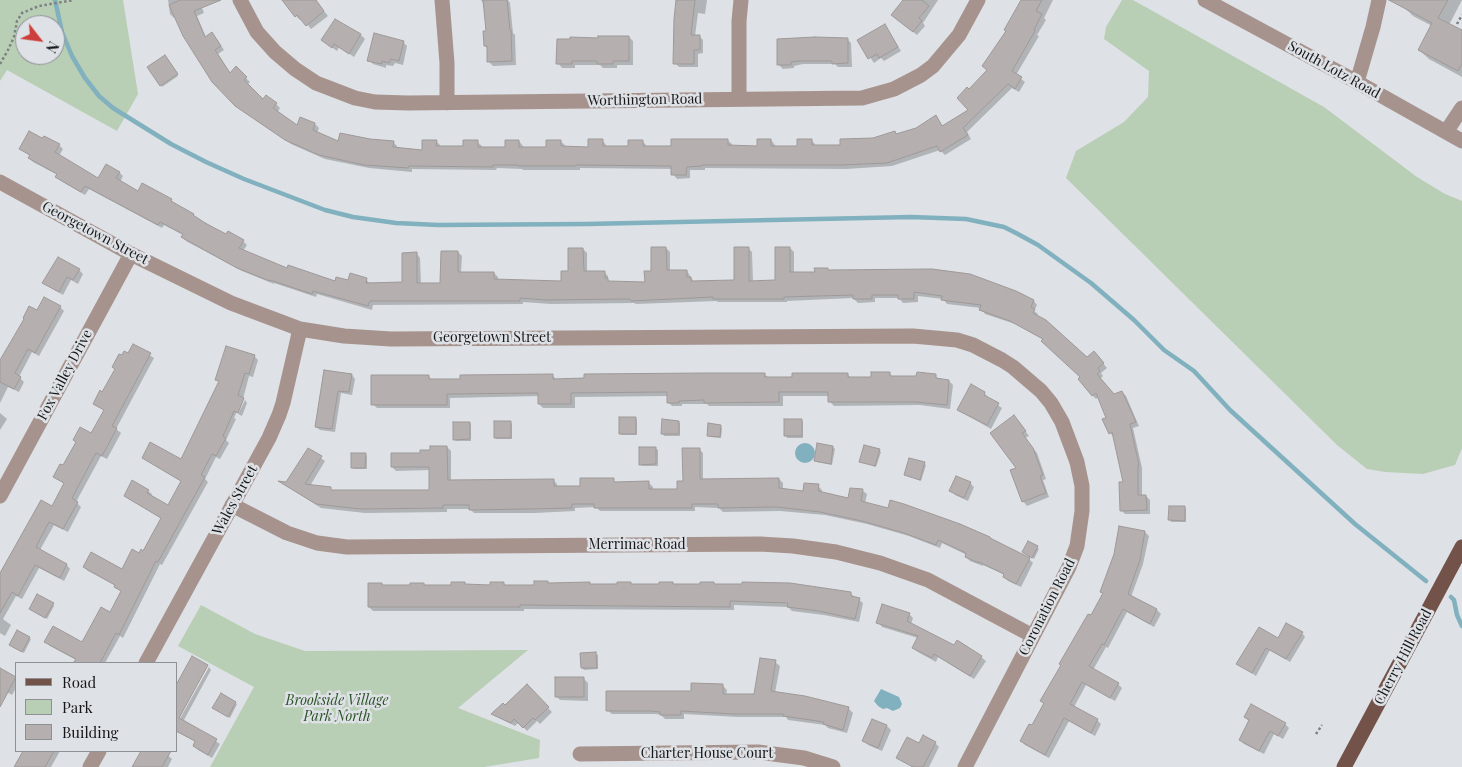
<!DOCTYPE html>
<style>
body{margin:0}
#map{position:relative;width:1462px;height:767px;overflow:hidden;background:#dee1e5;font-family:"Playfair Display",serif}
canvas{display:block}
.legend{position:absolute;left:15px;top:662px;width:162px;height:90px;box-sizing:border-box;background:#dee1e5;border:1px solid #8e9093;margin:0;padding:6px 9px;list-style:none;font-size:15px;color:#151718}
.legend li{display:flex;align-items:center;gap:10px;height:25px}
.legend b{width:25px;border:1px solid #8e9093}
.north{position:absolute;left:15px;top:15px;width:50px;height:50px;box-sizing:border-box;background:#dee1e5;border:1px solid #8e9093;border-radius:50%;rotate:120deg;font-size:14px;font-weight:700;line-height:20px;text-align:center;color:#151718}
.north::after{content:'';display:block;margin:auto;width:18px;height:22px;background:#cd3f3c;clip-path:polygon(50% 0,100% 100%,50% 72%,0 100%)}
</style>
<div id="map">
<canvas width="1462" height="767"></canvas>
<ul class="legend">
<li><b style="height:6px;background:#735349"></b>Road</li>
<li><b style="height:14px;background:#b8ceb5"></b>Park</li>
<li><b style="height:14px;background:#b5b0af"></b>Building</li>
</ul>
<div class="north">N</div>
</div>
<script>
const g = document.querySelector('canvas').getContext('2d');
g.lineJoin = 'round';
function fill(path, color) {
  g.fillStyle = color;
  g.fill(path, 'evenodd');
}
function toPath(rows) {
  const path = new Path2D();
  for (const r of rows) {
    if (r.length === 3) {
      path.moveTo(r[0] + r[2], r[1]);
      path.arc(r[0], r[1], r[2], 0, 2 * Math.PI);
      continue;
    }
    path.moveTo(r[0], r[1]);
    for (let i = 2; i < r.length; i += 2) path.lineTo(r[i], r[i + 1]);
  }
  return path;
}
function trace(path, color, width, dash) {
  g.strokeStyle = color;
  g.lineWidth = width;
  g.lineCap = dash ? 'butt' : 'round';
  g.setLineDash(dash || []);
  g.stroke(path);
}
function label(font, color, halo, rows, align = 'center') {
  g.font = font + ' "Playfair Display",serif';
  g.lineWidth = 5;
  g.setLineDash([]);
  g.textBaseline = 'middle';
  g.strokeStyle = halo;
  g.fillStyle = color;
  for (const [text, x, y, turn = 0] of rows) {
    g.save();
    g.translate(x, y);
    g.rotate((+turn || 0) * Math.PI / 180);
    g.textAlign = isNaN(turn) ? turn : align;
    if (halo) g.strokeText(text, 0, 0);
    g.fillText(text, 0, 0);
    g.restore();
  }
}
fill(toPath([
 [0,0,123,0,138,94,117,131,7,70,0,81],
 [25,25,55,25,55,55,25,55],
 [1122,0,1133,0,1324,107,1417,177,1445,194,1462,201,1462,448,1455,465,1423,474,1385,472,1367,469,1337,445,1066,178,1076,151,1124,122,1148,97,1149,71,1104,39,1106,27],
 [201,605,255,634,305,651,528,650,458,708,540,740,539,758,484,767,210,767,254,687,178,646]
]), '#b8ceb5');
fill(toPath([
 [805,453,10],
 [881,689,899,697,902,704,900,708,893,711,887,708,883,709,878,706,874,701]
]), '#81b1be');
fill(toPath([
 [168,0,199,0,204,13,197,16,206,37,212,34,216,38,224,50,218,54,231,74,236,68,250,82,248,84,263,101,276,104,280,108,277,113,297,127,301,118,315,124,319,128,317,133,339,143,370,140,393,142,397,146,397,149,423,151,436,141,440,145,440,147,465,147,477,142,482,146,481,148,506,148,519,141,523,146,523,148,548,148,560,141,565,145,564,148,589,148,602,140,606,145,606,147,629,147,642,141,646,145,646,147,673,148,727,140,732,144,732,147,758,147,771,140,775,145,775,147,798,147,811,140,815,144,815,146,842,146,895,132,898,135,916,129,936,117,943,126,970,110,969,90,988,70,1022,0,1053,0,1044,18,1046,20,1037,35,1039,36,1016,75,1025,82,1019,92,1012,88,967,132,971,139,945,155,940,150,892,166,846,169,705,168,705,170,690,170,690,178,677,179,673,174,673,169,580,168,580,170,523,170,522,169,497,168,496,170,412,169,412,172,369,168,325,159,291,144,241,110,176,17,174,18,170,14],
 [287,0,315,0,328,16,311,29,302,18,300,20,296,16],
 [481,0,508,0,510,3,513,33,515,35,516,65,493,66,489,62,488,49,485,46,488,32,485,6],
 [677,0,707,0,705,14,698,13,695,36,699,36,703,40,703,53,698,54,698,67,679,67,675,63],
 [904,0,938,0,923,23,925,26,917,35,897,19],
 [1406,0,1462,0,1449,25,1462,32,1462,77,1429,59,1419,50,1432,26,1413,16,1403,6],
 [335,20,361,35,365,39,354,57,339,47,337,51,322,40],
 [885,25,901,51,884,61,881,58,874,63,859,40],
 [629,37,633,41,633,65,617,65,617,68,603,68,600,65,575,65,575,68,562,68,558,63,571,41],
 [847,39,851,43,852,67,838,67,835,64,803,64,794,66,794,68,783,69,778,64],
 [403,42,407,46,403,65,395,63,393,66,386,65,386,68,373,64,369,60],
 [167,58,178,76,162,87,161,85],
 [59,145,63,149,59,156,99,180,120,173,123,176,120,182,139,193,171,200,175,204,227,236,243,241,247,245,243,251,288,269,335,282,366,279,370,284,404,283,417,254,420,258,421,284,442,284,458,252,462,256,461,273,494,273,498,277,498,281,562,282,583,249,587,253,587,272,604,272,608,276,608,280,610,282,646,283,666,248,670,252,670,271,687,271,694,282,735,282,748,248,752,252,753,282,777,282,790,248,794,252,794,273,816,273,828,270,830,272,1016,292,1034,301,1037,305,1034,311,1038,314,1036,316,1087,359,1098,357,1107,368,1101,373,1103,376,1100,379,1114,396,1122,392,1126,396,1139,426,1133,428,1142,468,1142,496,1146,496,1150,500,1150,514,1125,514,1122,511,1124,483,1114,437,1110,433,1108,418,1099,397,1096,399,1092,395,1082,378,1044,340,1015,324,985,314,981,308,947,304,943,299,918,296,918,302,903,303,899,298,875,298,875,302,858,303,853,298,787,301,787,302,718,302,716,301,636,304,634,303,551,304,523,302,523,304,373,305,372,310,317,294,316,297,274,283,274,284,242,271,186,241,182,237,183,235,164,225,162,228,89,189,85,195,61,181,57,177,58,175,33,162,29,158,30,156,21,149],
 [79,270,83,274,78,284,71,280,63,295,48,286,44,282],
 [60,307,64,311,39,356,32,352,19,377,24,382,19,392,8,387,0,403,0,363,37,312],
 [133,345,154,358,116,429,121,433,107,459,101,456,76,502,81,507,68,532,54,525,40,550,67,565,70,569,64,581,39,568,22,599,16,596,3,619,11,625,5,636,0,633,0,576,53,508,65,484,54,476,92,435,105,411,94,404,103,393],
 [254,356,258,360,253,377,249,376,243,399,234,418,236,419,226,440,229,443,220,459,216,457,205,479,208,482,162,565,160,564,123,638,120,636,105,663,77,663,76,660,50,646,46,642,82,644,110,614,122,592,116,586,88,571,84,567,122,570,144,552,162,519,125,496,148,491,152,494,150,497,169,507,182,482,143,458,181,461,220,383,217,379],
 [325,371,352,375,355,379,352,395,341,393,335,432,320,430,316,427],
 [764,374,769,378,847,374,851,378,872,378,890,374,894,378,935,376,940,380,949,381,953,385,950,409,920,405,834,406,830,402,830,396,783,396,783,406,709,406,707,404,682,404,682,406,672,406,668,402,668,396,575,397,575,408,543,408,539,404,539,396,450,398,450,408,377,408,373,404,428,376,432,380,553,376,557,380],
 [984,393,988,397,988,398,1002,408,991,429,963,413,958,409],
 [245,400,247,403,242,416,238,414],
 [0,413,7,419,0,430],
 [635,418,637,420,637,435,622,435,620,434],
 [801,420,803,422,803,438,787,438,786,436],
 [1018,421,1029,436,1025,438,1037,453,1046,479,1043,480,1049,497,1027,506,1023,501,1018,469],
 [510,422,512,424,512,439,497,439,495,438],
 [678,422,680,423,680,436,664,436,663,434],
 [470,423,471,425,471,441,456,441,454,439],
 [720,426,722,428,721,438,710,437,708,435],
 [447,447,451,451,451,481,553,480,557,484,557,487,582,487,613,480,617,483,649,483,653,487,653,491,678,490,684,483,699,449,703,453,703,480,779,479,783,483,783,490,804,492,818,486,822,490,822,494,849,499,851,489,863,491,867,494,865,503,1029,559,1033,563,1021,587,1008,581,1004,577,1005,575,983,565,983,566,970,561,966,557,967,555,942,543,940,548,909,536,867,524,825,515,780,511,723,512,719,508,695,507,695,511,600,511,596,507,575,508,575,511,535,513,474,513,470,509,447,509,447,512,365,513,321,508,282,483,287,484,308,449,325,461,310,486,330,488,332,491,430,491,430,470,396,471,392,467,421,454],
 [833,447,835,449,832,465,817,462,816,461],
 [656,449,658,450,658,466,642,466,641,464],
 [879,450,881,452,876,467,860,461],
 [365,454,367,456,367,469,354,469,352,468],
 [924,464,926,465,921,481,905,475],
 [970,483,974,487,968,501,955,495,951,491],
 [1185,508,1186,509,1186,522,1171,522,1170,520],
 [1145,532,1149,536,1143,564,1131,597,1157,610,1161,614,1154,627,1127,612,1108,648,1106,647,1093,670,1118,684,1122,688,1115,701,1086,685,1074,707,1097,720,1101,724,1095,736,1069,721,1049,758,1025,745,1021,741,1032,727,1045,704,1042,701,1091,617],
 [1029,542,1039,549,1034,559,1025,554],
 [548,582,550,584,591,585,631,583,633,585,660,585,673,583,675,585,702,586,714,583,716,586,851,594,863,603,859,622,824,615,792,611,788,607,734,605,734,610,524,609,524,611,373,611,369,607,383,586,412,587,423,584,426,586,491,586,504,584,506,586,535,586],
 [53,604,54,606,47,619,30,609],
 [909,614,913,618,911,624,955,647,981,657,986,661,974,679,938,657,936,662,918,652,913,648,918,638,882,627,878,622],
 [1302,633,1305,637,1290,662,1270,650,1256,676,1238,664,1278,639],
 [29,638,31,639,24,653,12,647],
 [596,654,598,655,598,669,584,670,582,668],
 [775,662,780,666,775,693,848,708,853,713,847,733,828,728,825,725,788,720,786,717,738,717,684,714,684,719,665,719,661,715,656,714,612,714,607,710,722,685,727,690,726,696,755,695],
 [209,667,211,670,184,720,220,744,212,758,198,750,194,746,196,742,177,732,176,733,176,721,178,722],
 [0,669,16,678,16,688,12,695,0,688],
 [584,679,588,683,588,701,560,700,556,696],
 [527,686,552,712,540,724,537,721,527,731,519,722,515,726,497,717,493,714,505,707],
 [235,703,237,704,230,718,216,710],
 [1245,717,1285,724,1289,728,1283,739,1274,734,1264,754,1244,744,1240,740,1250,722],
 [887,726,891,730,882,751,868,745,864,740],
 [935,743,939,747,929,767,912,767,898,758,919,745],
 [25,751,60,751,51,767,16,767],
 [142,751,167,751,166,754,172,759,168,767,133,767]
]), '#0003');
trace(toPath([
 [55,0,62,32,72,56,85,78,99,96,113,108,171,144,206,162,244,179,325,210,353,217,396,223,438,225,587,224,911,217,966,219,1004,227,1016,233,1038,245,1091,283,1134,320,1164,350,1194,371,1230,410,1355,524,1426,581],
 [1451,597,1454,600,1457,615,1462,626]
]), '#81b1be', 4.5);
const building = toPath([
 [180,0,221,0,194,11,205,37,212,32,221,46,215,50,230,73,236,66,247,77,244,80,263,99,266,95,277,103,273,108,297,125,300,117,315,123,313,130,338,141,340,133,370,139,394,141,393,147,422,150,422,140,437,140,436,146,463,146,463,140,478,140,478,147,505,147,505,140,519,140,519,147,546,147,546,140,561,140,561,146,588,147,588,139,603,139,603,146,628,146,628,140,643,140,643,146,671,146,671,139,728,139,728,145,757,146,757,139,771,139,771,146,797,146,797,139,812,139,812,145,840,145,840,139,873,138,895,131,896,134,916,128,936,115,942,126,968,110,957,98,967,87,969,89,987,70,982,66,1006,31,1004,30,1021,0,1042,0,1036,11,1042,14,1034,30,1035,31,1012,71,1022,77,1015,89,1008,84,963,128,968,135,940,152,937,146,887,163,842,165,702,165,702,166,687,167,686,175,671,175,671,166,576,165,576,166,518,166,518,165,493,165,493,167,409,166,408,168,364,165,319,155,285,140,235,106,212,82,183,36,169,5,180,0],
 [282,0,316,0,324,11,306,26,297,15,295,17,282,0],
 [483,0,507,0,510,30,511,30,512,61,487,62,487,46,484,46,483,31,486,31,483,0],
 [676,0,695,0,691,35,700,35,700,50,694,50,694,64,673,64,674,19,676,0],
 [903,0,922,0,929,6,919,18,922,21,913,32,891,15,903,0],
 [1389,0,1448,0,1438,18,1462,30,1462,64,1458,71,1418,50,1432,23,1389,0],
 [335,19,361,34,349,54,334,44,332,48,321,40,335,19],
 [885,24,898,47,879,58,877,54,868,59,857,40,885,24],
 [374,33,404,41,399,61,391,59,389,63,382,61,382,64,367,61,374,33],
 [598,36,629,36,629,61,613,61,613,64,597,64,597,61,572,61,572,64,556,64,557,39,570,39,570,37,598,38,598,36],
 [815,37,848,38,848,63,832,64,832,61,798,61,791,62,791,65,777,65,777,39,815,37],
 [165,55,178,74,160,86,147,67,165,55],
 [29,131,42,138,44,136,60,144,55,152,98,178,106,164,120,172,116,178,138,191,142,183,172,199,171,201,194,214,193,215,205,223,226,234,228,231,244,240,239,248,287,268,288,265,335,281,336,277,348,280,350,273,367,278,366,283,402,282,402,253,417,252,417,283,440,283,441,251,458,251,458,272,494,272,494,279,561,281,561,271,568,271,568,248,583,248,584,271,605,271,605,278,608,278,608,281,645,282,644,271,651,271,651,247,666,247,667,270,687,270,687,277,691,277,691,281,734,280,734,247,749,247,749,281,775,280,775,247,790,247,790,272,815,272,814,268,828,268,828,270,932,269,970,274,1016,291,1034,300,1031,307,1035,309,1033,313,1046,320,1087,357,1094,351,1104,363,1098,368,1100,371,1097,374,1114,394,1122,391,1136,422,1130,424,1139,465,1138,465,1138,495,1146,495,1147,510,1120,511,1119,482,1123,482,1112,432,1109,434,1102,419,1106,418,1096,393,1092,396,1078,379,1080,377,1041,341,1043,339,1010,321,979,310,981,305,941,300,942,296,914,292,914,299,898,299,898,295,872,295,872,299,853,299,853,295,784,297,784,299,713,299,713,297,631,301,630,299,546,300,520,298,520,301,370,301,368,306,313,291,312,294,270,280,270,281,237,268,181,237,183,234,160,222,158,225,85,186,81,192,55,177,57,174,28,158,30,155,19,149,29,131],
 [58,257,80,269,73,280,67,277,59,292,42,283,58,257],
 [44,297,61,306,35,353,28,349,15,373,21,377,14,389,0,382,0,360,24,319,23,318,29,306,37,310,44,297],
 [133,344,151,353,112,426,117,428,102,456,96,453,72,498,78,502,63,529,49,522,36,547,67,564,60,578,35,565,18,596,12,592,0,613,0,573,41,500,52,506,64,483,53,477,60,464,63,465,76,442,73,440,80,427,91,433,104,410,93,404,100,390,102,392,115,369,112,367,119,354,122,355,124,351,128,353,133,344],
 [226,346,255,355,249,374,245,373,238,395,244,398,238,413,234,411,223,436,226,438,216,456,212,454,201,475,205,477,158,562,156,561,119,635,116,633,100,663,73,663,76,659,44,642,53,626,82,642,101,607,110,612,121,591,114,587,115,585,83,567,91,552,122,569,132,549,139,553,141,549,143,551,161,518,124,496,132,480,149,490,147,493,168,505,181,481,142,458,150,442,181,459,219,381,215,380,226,346],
 [324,370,352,374,349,392,338,391,332,429,315,427,324,370],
 [871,372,890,372,890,376,916,376,917,372,936,374,936,378,949,380,947,405,915,402,828,402,828,392,779,392,779,402,704,403,704,400,679,401,679,403,667,403,667,392,571,393,571,404,538,404,538,393,447,394,447,405,371,405,371,375,429,375,429,379,460,379,460,375,553,374,553,379,584,378,584,374,704,373,765,373,765,377,792,377,792,373,848,373,848,377,871,377,871,372],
 [971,384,985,392,984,395,999,403,987,425,957,410,971,384],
 [1014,415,1026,431,1022,433,1033,448,1043,475,1040,476,1046,493,1022,502,1010,470,1016,468,990,433,1014,415],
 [619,417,636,417,636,434,619,434,619,417],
 [662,419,679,421,679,434,661,434,662,419],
 [784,419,802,419,802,436,784,436,784,419],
 [494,421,511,421,511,438,494,438,494,421],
 [453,422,470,422,470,439,453,440,453,422],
 [708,423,721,425,720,437,707,436,708,423],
 [817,443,833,446,831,464,814,461,817,443],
 [864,445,880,449,875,466,859,462,864,445],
 [430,446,447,446,448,480,554,479,554,486,580,486,580,478,614,478,614,482,649,481,649,489,677,489,677,481,683,481,682,448,700,448,700,479,779,478,779,488,803,491,804,483,819,484,818,491,848,498,850,488,863,489,861,501,888,508,890,500,904,504,960,524,990,537,990,538,1030,558,1016,584,1003,577,1004,574,979,562,979,563,965,557,966,553,938,540,936,545,904,533,862,521,820,512,776,507,718,508,718,504,692,504,692,508,594,508,594,504,572,504,572,508,530,509,469,510,469,505,443,505,443,508,360,509,316,504,278,481,286,482,308,448,322,456,305,484,331,487,331,490,429,490,429,467,391,467,391,453,420,453,420,450,430,450,430,446],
 [639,447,656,447,656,464,639,465,639,447],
 [351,453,366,453,365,468,351,468,351,453],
 [909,458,925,462,920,480,904,475,909,458],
 [956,476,971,482,964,498,949,491,956,476],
 [1169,506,1185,506,1185,521,1168,520,1169,506],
 [1119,526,1145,531,1140,560,1128,594,1157,609,1150,624,1123,609,1104,645,1102,644,1089,666,1119,683,1110,698,1082,682,1070,704,1098,719,1091,733,1064,718,1045,755,1020,741,1029,724,1032,725,1044,703,1040,701,1061,665,1059,664,1088,614,1091,615,1103,593,1100,592,1114,554,1119,526],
 [1028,541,1038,546,1032,558,1022,552,1028,541],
 [534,581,548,581,548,583,590,582,590,584,617,584,617,582,631,582,631,584,659,584,659,582,673,582,673,584,700,584,700,582,714,582,714,584,742,584,742,582,790,583,851,592,851,596,860,598,855,619,819,611,787,607,788,603,730,601,730,607,520,605,520,607,368,607,368,583,382,583,382,585,410,585,410,583,424,583,424,585,451,585,451,582,465,582,465,584,490,585,490,582,504,582,504,585,534,585,534,581],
 [37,594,54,603,45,618,29,609,37,594],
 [882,604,910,613,907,621,954,645,957,640,982,656,970,676,934,654,932,658,912,648,918,636,876,623,882,604],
 [1286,623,1303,632,1286,659,1266,648,1252,673,1236,664,1259,627,1278,638,1286,623],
 [17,630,30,637,22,652,9,645,17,630],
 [596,652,597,668,581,668,580,653,596,652],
 [192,656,208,665,179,718,217,739,208,755,193,746,195,741,176,731,176,685,192,656],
 [760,658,776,660,771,691,805,696,849,707,843,730,823,724,824,722,783,716,783,714,733,714,681,711,681,715,660,715,660,712,652,711,606,711,606,691,691,691,691,683,723,684,723,694,754,694,760,658],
 [0,668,16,677,0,707,0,668],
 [555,677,584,677,584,697,555,697,555,677],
 [527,684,549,707,535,720,533,718,523,728,514,719,511,723,491,714,503,703,505,705,527,684],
 [221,693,236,702,228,717,212,708,221,693],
 [1251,704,1286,723,1278,736,1270,731,1259,751,1239,740,1249,720,1244,717,1251,704],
 [872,719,887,725,878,748,862,741,872,719],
 [923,735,936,742,923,767,913,767,896,758,907,737,919,743,923,735],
 [23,751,54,751,45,767,14,767,23,751],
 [141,751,171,751,162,767,132,767,141,751]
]);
fill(building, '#b5b0af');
trace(building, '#9e9998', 1);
trace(toPath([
 [1457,24,1462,15],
 [0,64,8,50,14,37,17,21,22,13,39,6,74,0],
 [1316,734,1322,725]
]), '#7e8083', 2.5, [2.5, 2.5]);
trace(toPath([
 [240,0,257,32,275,52,295,69,316,83,355,98,375,102,408,103,862,98,894,89,921,75,933,66,959,35,978,0],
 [442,0,447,63,447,103],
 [1205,0,1357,82,1462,141],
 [1357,82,1373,27,1379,0],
 [739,99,739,21,741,0],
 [1446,132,1462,108],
 [0,182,131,254,231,303,300,329,344,336,391,339,913,336,957,340,973,345,1002,360,1013,367,1041,391,1051,403,1062,422,1077,462,1082,486,1082,511,1077,546,1069,567,965,767],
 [0,496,131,254],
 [232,505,287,533,317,543,347,547,760,544,793,546,836,552,880,563,928,580,1033,636],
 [146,663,269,438,279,415,283,403,300,329],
 [580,754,758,752,804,758,833,767],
 [90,767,99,751]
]), '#a6938d', 15);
trace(toPath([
 [1344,767,1462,547]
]), '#735349', 15);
label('14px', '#151718', '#dee1e5', [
 ["South Lotz Road",1334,70,29],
 ["Worthington Road",645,100,-1],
 ["Georgetown Street",95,233,28],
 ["Georgetown Street",492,338],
 ["Fox Valley Drive",65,375,-62],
 ["Wales Street",235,500,-61],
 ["Merrimac Road",637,545],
 ["Coronation Road",1047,607,-63],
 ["Cherry Hill Road",1403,657,-62],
 ["Charter House Court",707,754]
]);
label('italic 14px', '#2a5226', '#dee1e5', [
 ["Brookside Village",337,701],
 ["Park North",337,717]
]);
</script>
